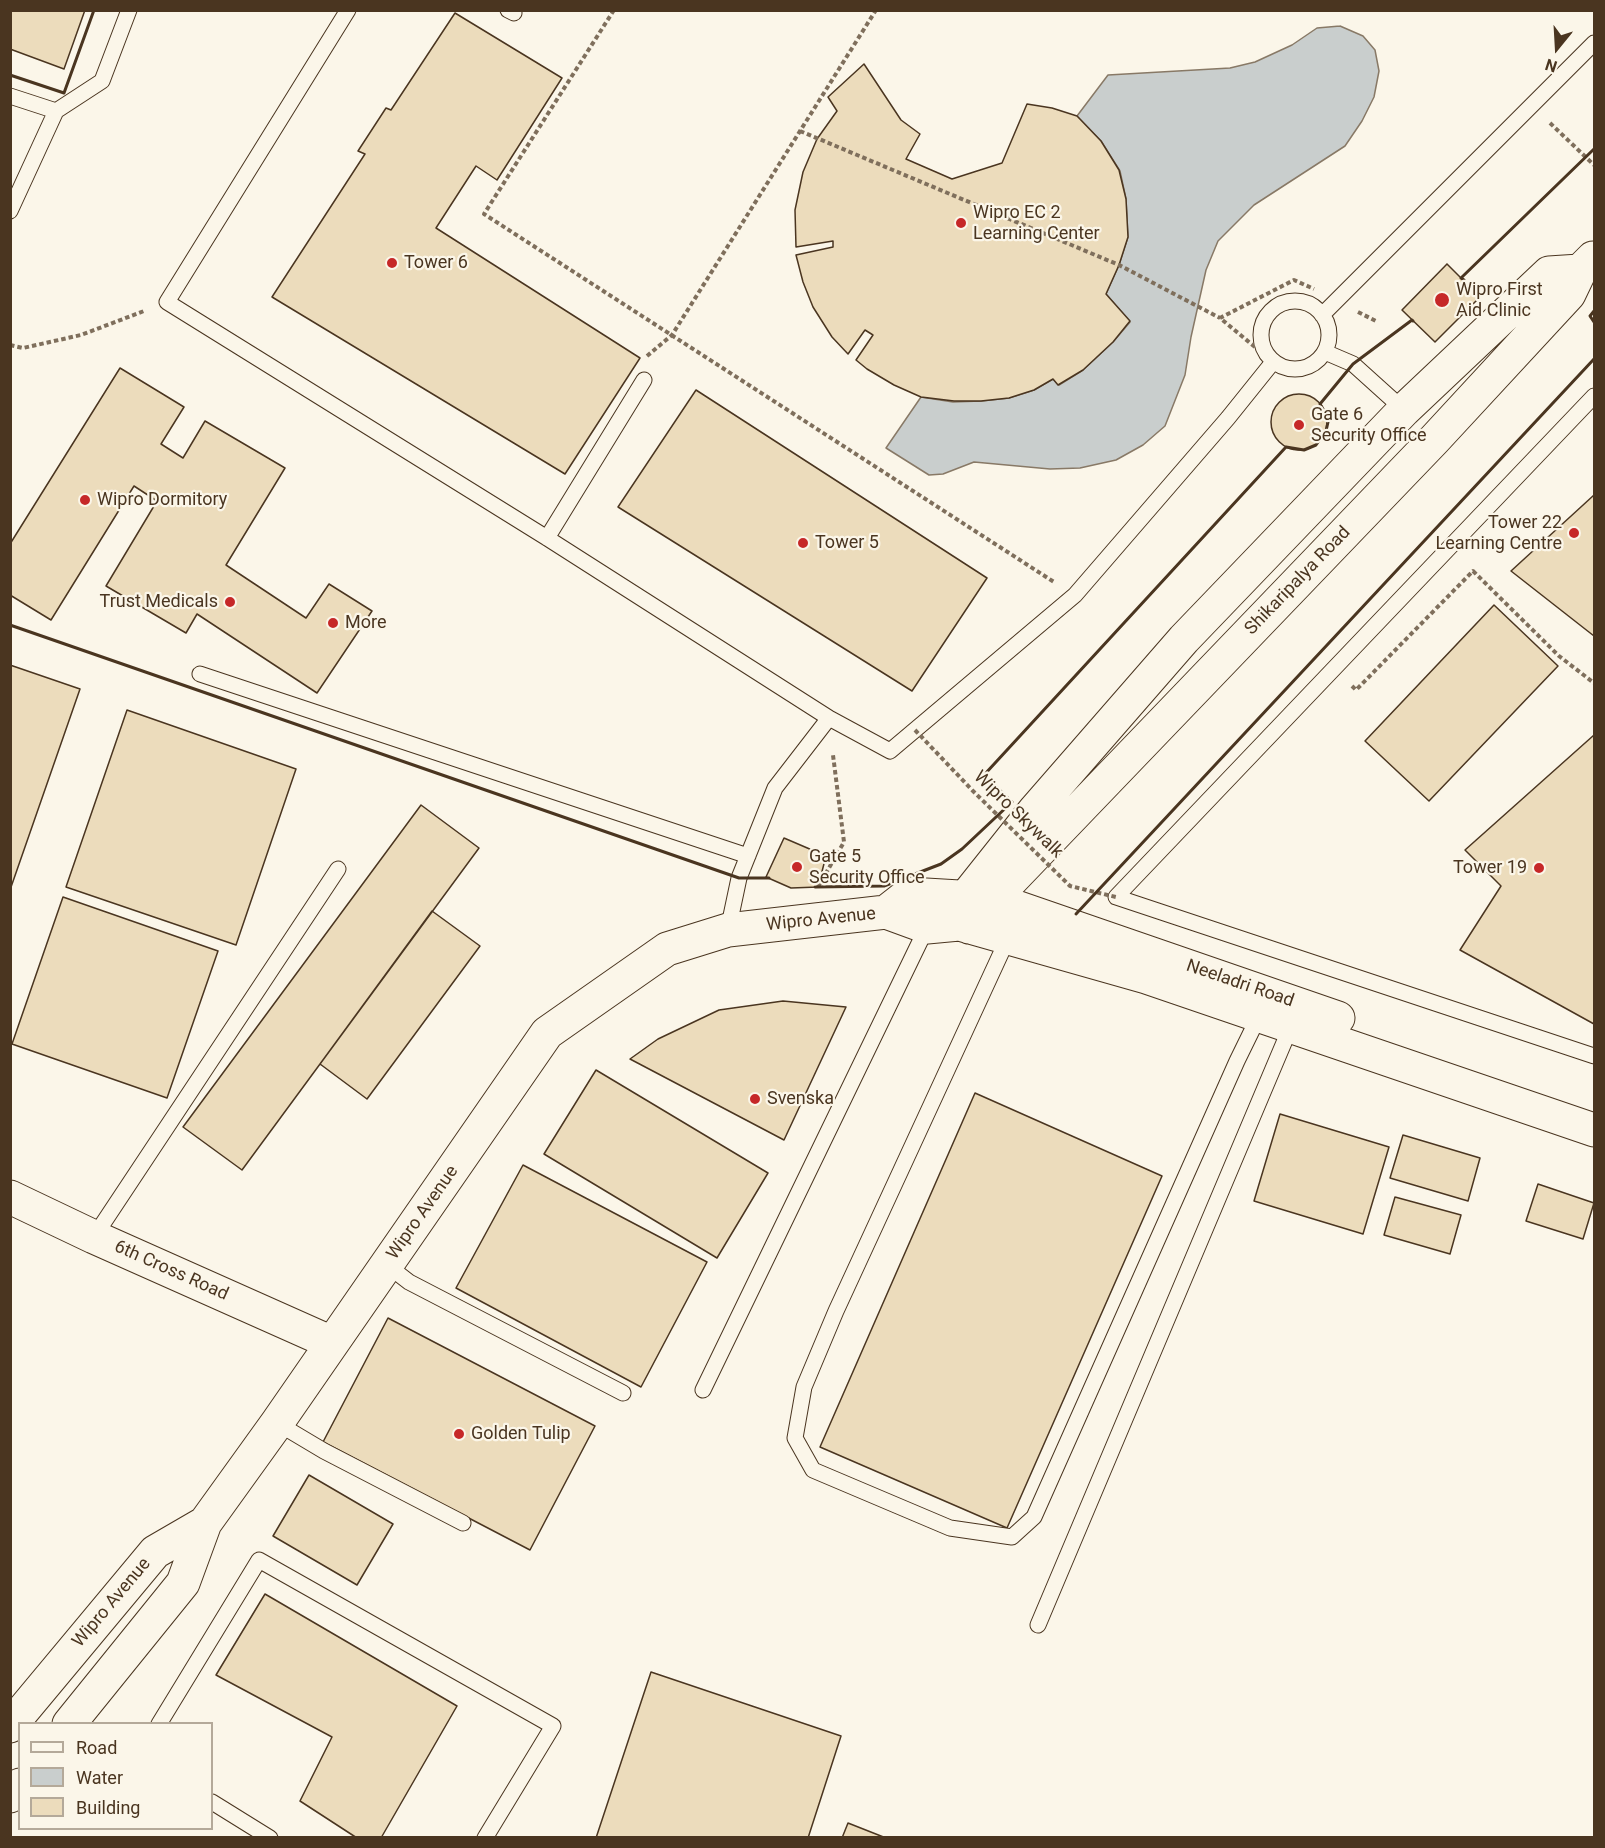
<!DOCTYPE html>
<style>
body{margin:0}
#map{position:relative;width:1605px;height:1848px;overflow:hidden;background:#fbf6e9;font-family:Roboto,sans-serif}
canvas{display:block}
.frame{position:absolute;inset:0;border:12px solid #4a3520;pointer-events:none}
.legend{position:absolute;left:18px;top:1722px;width:195px;height:108px;box-sizing:border-box;background:#fbf6e9;border:2px solid #b4a999;margin:0;padding:8px 10px;list-style:none;font-size:18px;color:#4a3520}
.legend li{display:flex;align-items:center;gap:12px;height:30px}
.legend b{width:30px;border:2px solid #b4a999}
.north{position:absolute;left:1527px;top:18px;width:60px;height:60px;-webkit-text-stroke:4px #fbf6e9;paint-order:stroke;rotate:198deg;font-size:16px;font-weight:700;line-height:24px;text-align:center;color:#4a3520}
.north::after{content:'';display:block;margin:auto;width:21px;height:27px;background:#4a3520;clip-path:polygon(50% 0,100% 100%,50% 72%,0 100%)}
</style>
<div id="map">
<canvas width="1605" height="1848"></canvas>
<div class="frame"></div>
<ul class="legend">
<li><b style="height:8px;background:#fbf6e9"></b>Road</li>
<li><b style="height:16px;background:#c9cecd"></b>Water</li>
<li><b style="height:16px;background:#ecdcbc"></b>Building</li>
</ul>
<div class="north">N</div>
</div>
<script>
const g = document.querySelector('canvas').getContext('2d');
g.lineJoin = 'round';
function fill(path, color) {
  g.fillStyle = color;
  g.fill(path, 'evenodd');
}
function toPath(rows) {
  const path = new Path2D();
  for (const r of rows) {
    if (r.length === 3) {
      path.moveTo(r[0] + r[2], r[1]);
      path.arc(r[0], r[1], r[2], 0, 2 * Math.PI);
      continue;
    }
    path.moveTo(r[0], r[1]);
    for (let i = 2; i < r.length; i += 2) path.lineTo(r[i], r[i + 1]);
  }
  return path;
}
function trace(path, color, width, dash) {
  g.strokeStyle = color;
  g.lineWidth = width;
  g.lineCap = dash ? 'butt' : 'round';
  g.setLineDash(dash || []);
  g.stroke(path);
}
function label(font, color, halo, rows, align = 'center') {
  g.font = font + ' Roboto,sans-serif';
  g.lineWidth = 4.5;
  g.setLineDash([]);
  g.textBaseline = 'middle';
  g.strokeStyle = halo;
  g.fillStyle = color;
  for (const [text, x, y, turn = 0] of rows) {
    g.save();
    g.translate(x, y);
    g.rotate((+turn || 0) * Math.PI / 180);
    g.textAlign = isNaN(turn) ? turn : align;
    if (halo) g.strokeText(text, 0, 0);
    g.fillText(text, 0, 0);
    g.restore();
  }
}
const water = toPath([
 [1340,26,1363,36,1375,50,1379,71,1374,97,1362,121,1345,146,1254,205,1218,241,1206,270,1191,337,1185,375,1165,426,1143,445,1116,460,1080,468,1050,469,974,462,943,474,929,475,886,448,921,397,953,402,981,401,1009,398,1034,390,1053,379,1059,385,1083,370,1113,342,1130,322,1106,294,1119,265,1128,237,1126,199,1120,171,1101,141,1077,116,1108,75,1230,68,1255,62,1292,45,1317,28,1340,26]
]);
fill(water, '#c9cecd');
trace(water, '#887966', 1.5);
const building = toPath([
 [10,10,85,10,64,69,10,49,10,10],
 [455,13,562,78,497,180,476,166,436,228,640,358,565,474,272,297,365,154,358,151,386,108,391,110,455,13],
 [864,64,901,120,920,134,906,159,952,179,1002,163,1027,104,1052,108,1077,116,1101,141,1119,170,1126,199,1128,237,1119,265,1106,294,1130,321,1113,342,1083,370,1058,385,1053,379,1034,390,1009,398,981,401,954,401,921,397,894,385,867,369,856,360,873,335,865,330,848,354,832,337,813,307,803,282,796,255,833,247,833,241,796,247,795,210,803,172,817,139,837,111,828,97,864,64],
 [1447,264,1480,297,1435,342,1402,310,1447,264],
 [120,368,184,407,161,444,183,458,205,421,285,468,226,565,306,618,329,584,372,611,317,693,197,614,186,633,106,586,157,501,134,486,51,620,10,595,10,544,120,368],
 [696,390,987,578,912,691,618,507,696,390],
 [1299,422,28],
 [1594,495,1594,636,1511,571,1594,495],
 [1494,605,1558,666,1429,801,1365,741,1494,605],
 [10,665,80,689,10,890,10,665],
 [127,710,296,769,236,945,66,887,127,710],
 [1594,735,1594,1024,1460,950,1501,886,1465,850,1594,735],
 [421,805,479,848,242,1170,183,1127,421,805],
 [784,838,826,856,818,887,791,888,766,877,784,838],
 [63,897,218,951,167,1098,12,1044,63,897],
 [432,911,480,946,367,1099,320,1064,432,911],
 [783,1001,846,1007,784,1140,630,1059,658,1039,719,1010,783,1001],
 [596,1070,768,1173,717,1258,544,1154,596,1070],
 [975,1093,1162,1176,1007,1528,820,1447,975,1093],
 [1280,1114,1389,1147,1363,1234,1254,1201,1280,1114],
 [1403,1135,1480,1158,1468,1201,1390,1178,1403,1135],
 [523,1165,707,1262,641,1387,456,1288,523,1165],
 [1538,1184,1594,1203,1583,1239,1526,1221,1538,1184],
 [1395,1197,1461,1215,1450,1254,1384,1235,1395,1197],
 [388,1318,595,1426,530,1550,323,1442,388,1318],
 [309,1475,393,1524,357,1585,273,1536,309,1475],
 [265,1594,457,1706,381,1838,357,1838,300,1801,332,1737,216,1675,265,1594],
 [651,1672,841,1736,808,1838,596,1838,651,1672],
 [848,1823,886,1838,842,1838,848,1823]
]);
fill(building, '#ecdcbc');
trace(building, '#4a3520', 1.5);
const lane = toPath([
 [348,10,167,302,547,538,829,718,890,751,1075,595,1228,418,1273,362],
 [508,10,514,13],
 [10,96,56,111],
 [10,211,56,111,102,81,129,10],
 [1295,335,34],
 [1322,315,1594,43],
 [1325,352,1353,364,1404,410],
 [1594,396,1116,897,1594,1056],
 [547,538,644,380],
 [200,674,748,856],
 [728,930,739,878,775,788,829,718],
 [1008,938,836,1311,804,1387,795,1438,813,1470,950,1528,1012,1537,1034,1517,1237,1061,1259,1016],
 [94,1237,338,869],
 [387,1265,409,1282,623,1393],
 [703,1390,927,927],
 [277,1423,324,1451,463,1523],
 [1038,1625,1291,1026],
 [159,1724,259,1560,553,1726,485,1838],
 [212,1802,270,1838]
]);
const secondary = toPath([
 [886,912,909,894,993,899,1338,1018],
 [950,925,965,898,1035,810,1184,639,1404,410,1549,273,1580,271],
 [969,927,993,899,1434,440,1569,294,1580,271,1593,258],
 [10,1197,94,1237,332,1343],
 [69,1724,183,1583,205,1523],
 [10,1726,155,1552,205,1523,277,1423,547,1033,667,949,728,930,886,912,927,927,959,924,1146,977,1594,1130],
 [10,1796,20,1785]
]);
trace(lane, '#4a3520', 17);
trace(secondary, '#4a3520', 35);
trace(toPath([
 [614,10,484,214,1054,582],
 [1550,123,1594,165],
 [800,131,1119,265,1220,318],
 [1358,312,1378,322],
 [10,345,23,348,81,335,144,311],
 [1255,347,1220,318,1294,280,1314,289],
 [647,356,672,335,876,10],
 [1352,686,1356,690,1473,571,1559,656,1594,683],
 [818,887,844,842,833,755]
]), '#7f6f5c', 4, [4.5, 3]);
trace(lane, '#fbf6e9', 15);
trace(secondary, '#fbf6e9', 33);
trace(toPath([
 [915,730,973,791,1070,886,1116,897]
]), '#7f6f5c', 4, [4.5, 3]);
trace(toPath([
 [10,75,64,93,94,10],
 [1464,280,1461,278,1594,149],
 [1594,311,1590,316,1594,322],
 [10,625,739,878,769,878],
 [815,887,884,886,941,864,962,849,1012,802,984,775,1286,447,1304,450,1316,445,1326,431,1328,422,1325,413,1320,404,1353,364,1412,320,1413,321],
 [1076,914,1594,359]
]), '#4a3520', 3);
for (const [x, y, r, color] of [
 [961,223,6,"#c62828"],
 [392,263,6,"#c62828"],
 [1442,300,8,"#c62828"],
 [1299,425,6,"#c62828"],
 [85,500,6,"#c62828"],
 [1574,533,6,"#c62828"],
 [803,543,6,"#c62828"],
 [230,602,6,"#c62828"],
 [333,623,6,"#c62828"],
 [797,867,6,"#c62828"],
 [1539,868,6,"#c62828"],
 [755,1099,6,"#c62828"],
 [459,1434,6,"#c62828"]
]) {
  const dot = new Path2D();
  dot.arc(x, y, r, 0, 2 * Math.PI);
  g.fillStyle = color;
  g.fill(dot);
  trace(dot, '#fbf6e9', 2);
}
label('18px', '#4a3520', '#fbf6e9', [
 ["Wipro EC 2",973,213],
 ["Learning Center",973,234],
 ["Tower 6",404,263],
 ["Wipro First",1456,290],
 ["Aid Clinic",1456,311],
 ["Gate 6",1311,415],
 ["Security Office",1311,436],
 ["Wipro Dormitory",97,500],
 ["Tower 22",1562,523,"right"],
 ["Learning Centre",1562,544,"right"],
 ["Tower 5",815,543],
 ["Trust Medicals",218,602,"right"],
 ["More",345,623],
 ["Gate 5",809,857],
 ["Security Office",809,878],
 ["Tower 19",1527,868,"right"],
 ["Svenska",767,1099],
 ["Golden Tulip",471,1434]
], 'left');
label('18px', '#4a3520', '#fbf6e9', [
 ["Shikaripalya Road",1298,581,-46],
 ["Wipro Skywalk",1018,815,44],
 ["Wipro Avenue",821,920,-6],
 ["Neeladri Road",1240,984,19],
 ["Wipro Avenue",423,1213,-55],
 ["6th Cross Road",171,1271,24],
 ["Wipro Avenue",112,1603,-50]
]);
</script>
